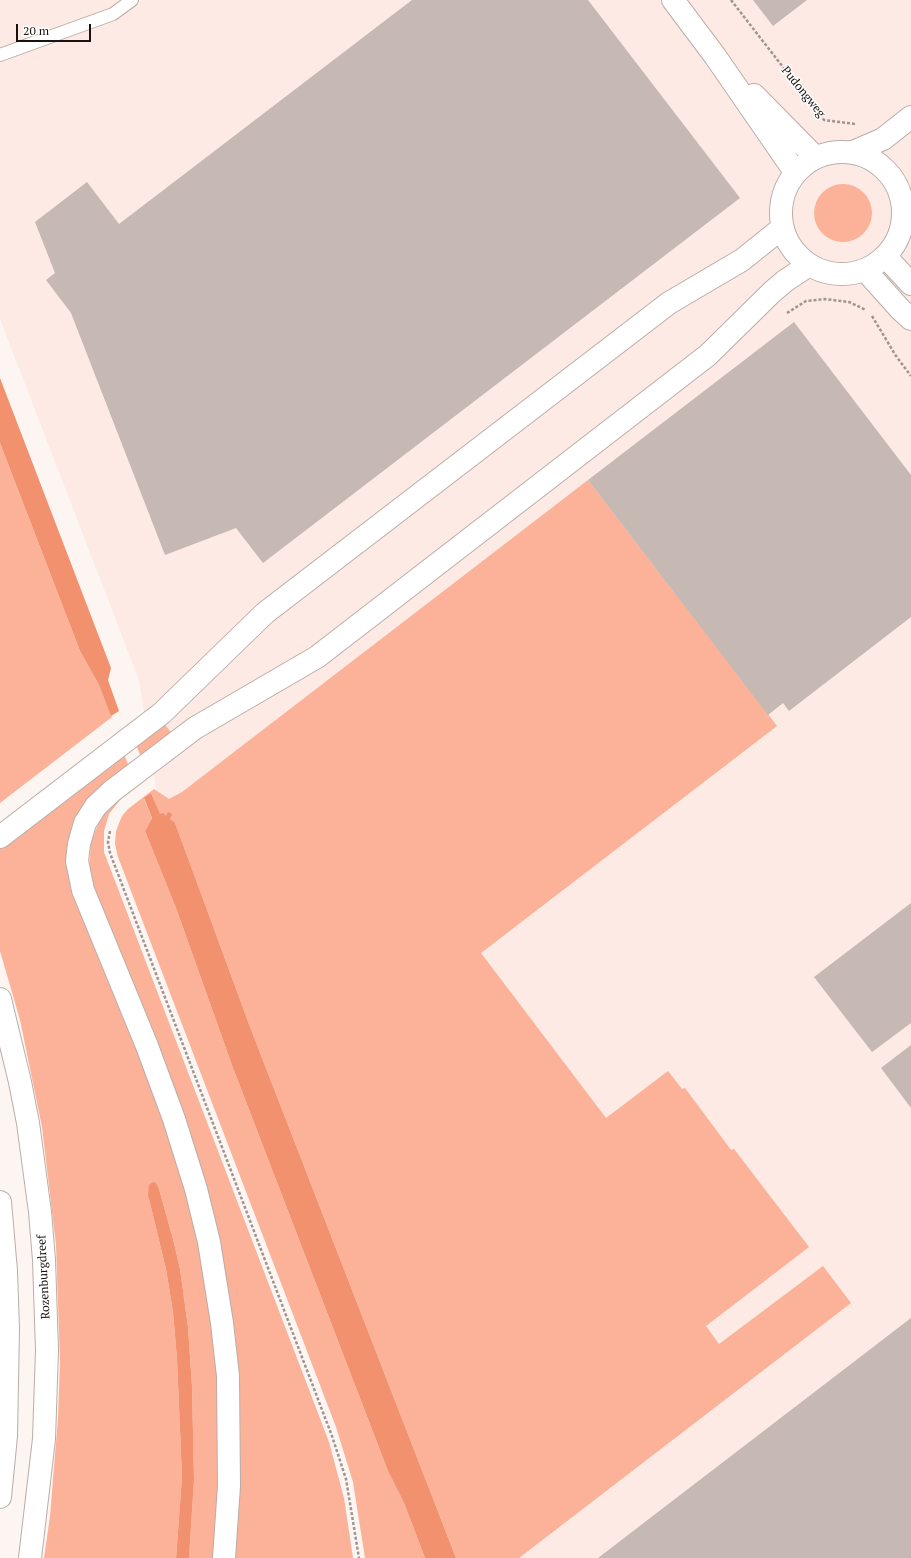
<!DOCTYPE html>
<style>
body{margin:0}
#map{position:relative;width:911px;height:1558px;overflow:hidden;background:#fdf5f1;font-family:"PT Serif",serif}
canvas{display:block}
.scale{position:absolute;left:16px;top:24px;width:75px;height:18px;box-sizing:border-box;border:2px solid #181311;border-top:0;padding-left:5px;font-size:12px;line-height:14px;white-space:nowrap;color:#181311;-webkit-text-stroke:3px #fff;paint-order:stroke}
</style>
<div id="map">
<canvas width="911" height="1558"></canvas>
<div class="scale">20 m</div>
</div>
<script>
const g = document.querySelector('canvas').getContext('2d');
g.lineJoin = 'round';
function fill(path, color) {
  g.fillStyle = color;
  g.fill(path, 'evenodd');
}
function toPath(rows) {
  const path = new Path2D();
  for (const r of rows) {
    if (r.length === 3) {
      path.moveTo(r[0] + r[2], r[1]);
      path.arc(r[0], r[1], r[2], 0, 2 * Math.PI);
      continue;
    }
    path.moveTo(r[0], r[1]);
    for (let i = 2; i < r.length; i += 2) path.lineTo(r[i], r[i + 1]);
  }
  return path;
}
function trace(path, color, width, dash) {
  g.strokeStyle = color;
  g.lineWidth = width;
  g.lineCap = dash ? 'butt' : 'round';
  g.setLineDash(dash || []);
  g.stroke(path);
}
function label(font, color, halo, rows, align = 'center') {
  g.font = font + ' "PT Serif",serif';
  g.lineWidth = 3;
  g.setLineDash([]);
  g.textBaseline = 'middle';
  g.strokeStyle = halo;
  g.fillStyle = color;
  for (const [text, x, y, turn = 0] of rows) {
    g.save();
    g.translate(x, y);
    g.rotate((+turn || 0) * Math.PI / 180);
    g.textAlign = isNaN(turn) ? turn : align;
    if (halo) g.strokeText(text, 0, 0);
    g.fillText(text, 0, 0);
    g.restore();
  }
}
fill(toPath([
 [0,0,911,0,911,1558,456,1558,250,1027,160,815,139,680,0,319]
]), '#fdeae4');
fill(toPath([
 [843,213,29],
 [0,443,80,651,99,685,112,717,0,803],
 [588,480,777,726,481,953,606,1118,668,1071,682,1089,685,1088,731,1150,734,1149,809,1247,706,1326,719,1344,823,1266,851,1303,519,1558,456,1558,250,1027,175,823,170,819,160,815,151,793,144,799,152,818,145,831,176,908,233,1068,388,1471,404,1503,425,1558,365,1558,353,1482,336,1427,118,857,115,844,116,831,122,816,128,809,154,789,169,799,182,792],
 [162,721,174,736,142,760,135,742],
 [123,751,129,767,76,821,120,999,182,1167,210,1292,222,1433,216,1558,189,1558,194,1480,192,1386,188,1327,180,1269,173,1239,159,1189,149,1185,149,1199,166,1269,173,1312,177,1359,182,1477,176,1558,44,1558,50,1516,58,1418,60,1362,56,1245,42,1127,20,1020,0,951,0,845],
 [136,783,138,786,120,800,109,814,104,831,104,852,329,1442,344,1498,353,1558,231,1558,230,1321,98,905,89,870,91,841,101,818,107,809]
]), '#fbb298');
fill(toPath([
 [0,378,111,668,108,680,119,711,111,716,99,685,80,651,0,443],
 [151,793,160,814,163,813,166,816,168,812,172,814,170,819,175,823,250,1027,456,1558,425,1558,404,1503,388,1471,233,1068,176,908,145,831,152,818,144,798],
 [153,1182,156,1183,159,1189,173,1239,180,1269,188,1327,192,1386,194,1480,189,1558,176,1558,182,1477,177,1359,173,1312,166,1269,148,1195,149,1185]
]), '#f2916d');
fill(toPath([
 [412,0,588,0,740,198,263,563,236,528,165,555,71,313,46,280,55,273,35,222,87,182,119,224],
 [753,0,807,0,773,26],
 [794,322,911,475,911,617,789,711,783,703,768,715,588,480],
 [911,903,911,1023,872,1052,814,977],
 [911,1045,911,1108,881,1068],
 [911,1318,911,1558,598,1558]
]), '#c6b8b3');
const lane = toPath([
 [0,55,113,14,132,0]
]);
const street = toPath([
 [853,152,883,139,911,117],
 [903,222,911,212]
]);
const secondary = toPath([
 [673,0,715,56,795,172],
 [754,95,815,157],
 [842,213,61],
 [885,256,911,284],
 [865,270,900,309,911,319]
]);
const highway = toPath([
 [0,837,162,713,265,613,669,303,742,260,782,228],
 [0,999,20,1082,28,1123,40,1212,44,1260,47,1350,44,1439,30,1558],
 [0,1202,6,1271,8,1329,6,1436,0,1497],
 [224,1558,229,1486,228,1376,222,1323,209,1242,196,1189,174,1119,147,1046,83,890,77,861,79,844,85,823,96,806,112,791,195,728,317,657,708,355,772,292,785,281,809,265]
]);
trace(lane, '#baada8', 14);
trace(street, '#baada8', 24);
trace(secondary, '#baada8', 24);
trace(highway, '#baada8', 24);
trace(toPath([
 [731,0,824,120,855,124],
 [787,313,806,301,825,299,849,302,866,310],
 [872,316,896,356,911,376],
 [110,831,108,842,110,853,332,1436,346,1479,359,1558]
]), '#9c9592', 2.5, [3, 2]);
trace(lane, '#fff', 12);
trace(street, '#fff', 22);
trace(secondary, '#fff', 22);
trace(highway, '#fff', 22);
label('12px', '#181311', '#fff', [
 ["Pudongweg",803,92,51],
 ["Rozenburgdreef",44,1277,-93]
]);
</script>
